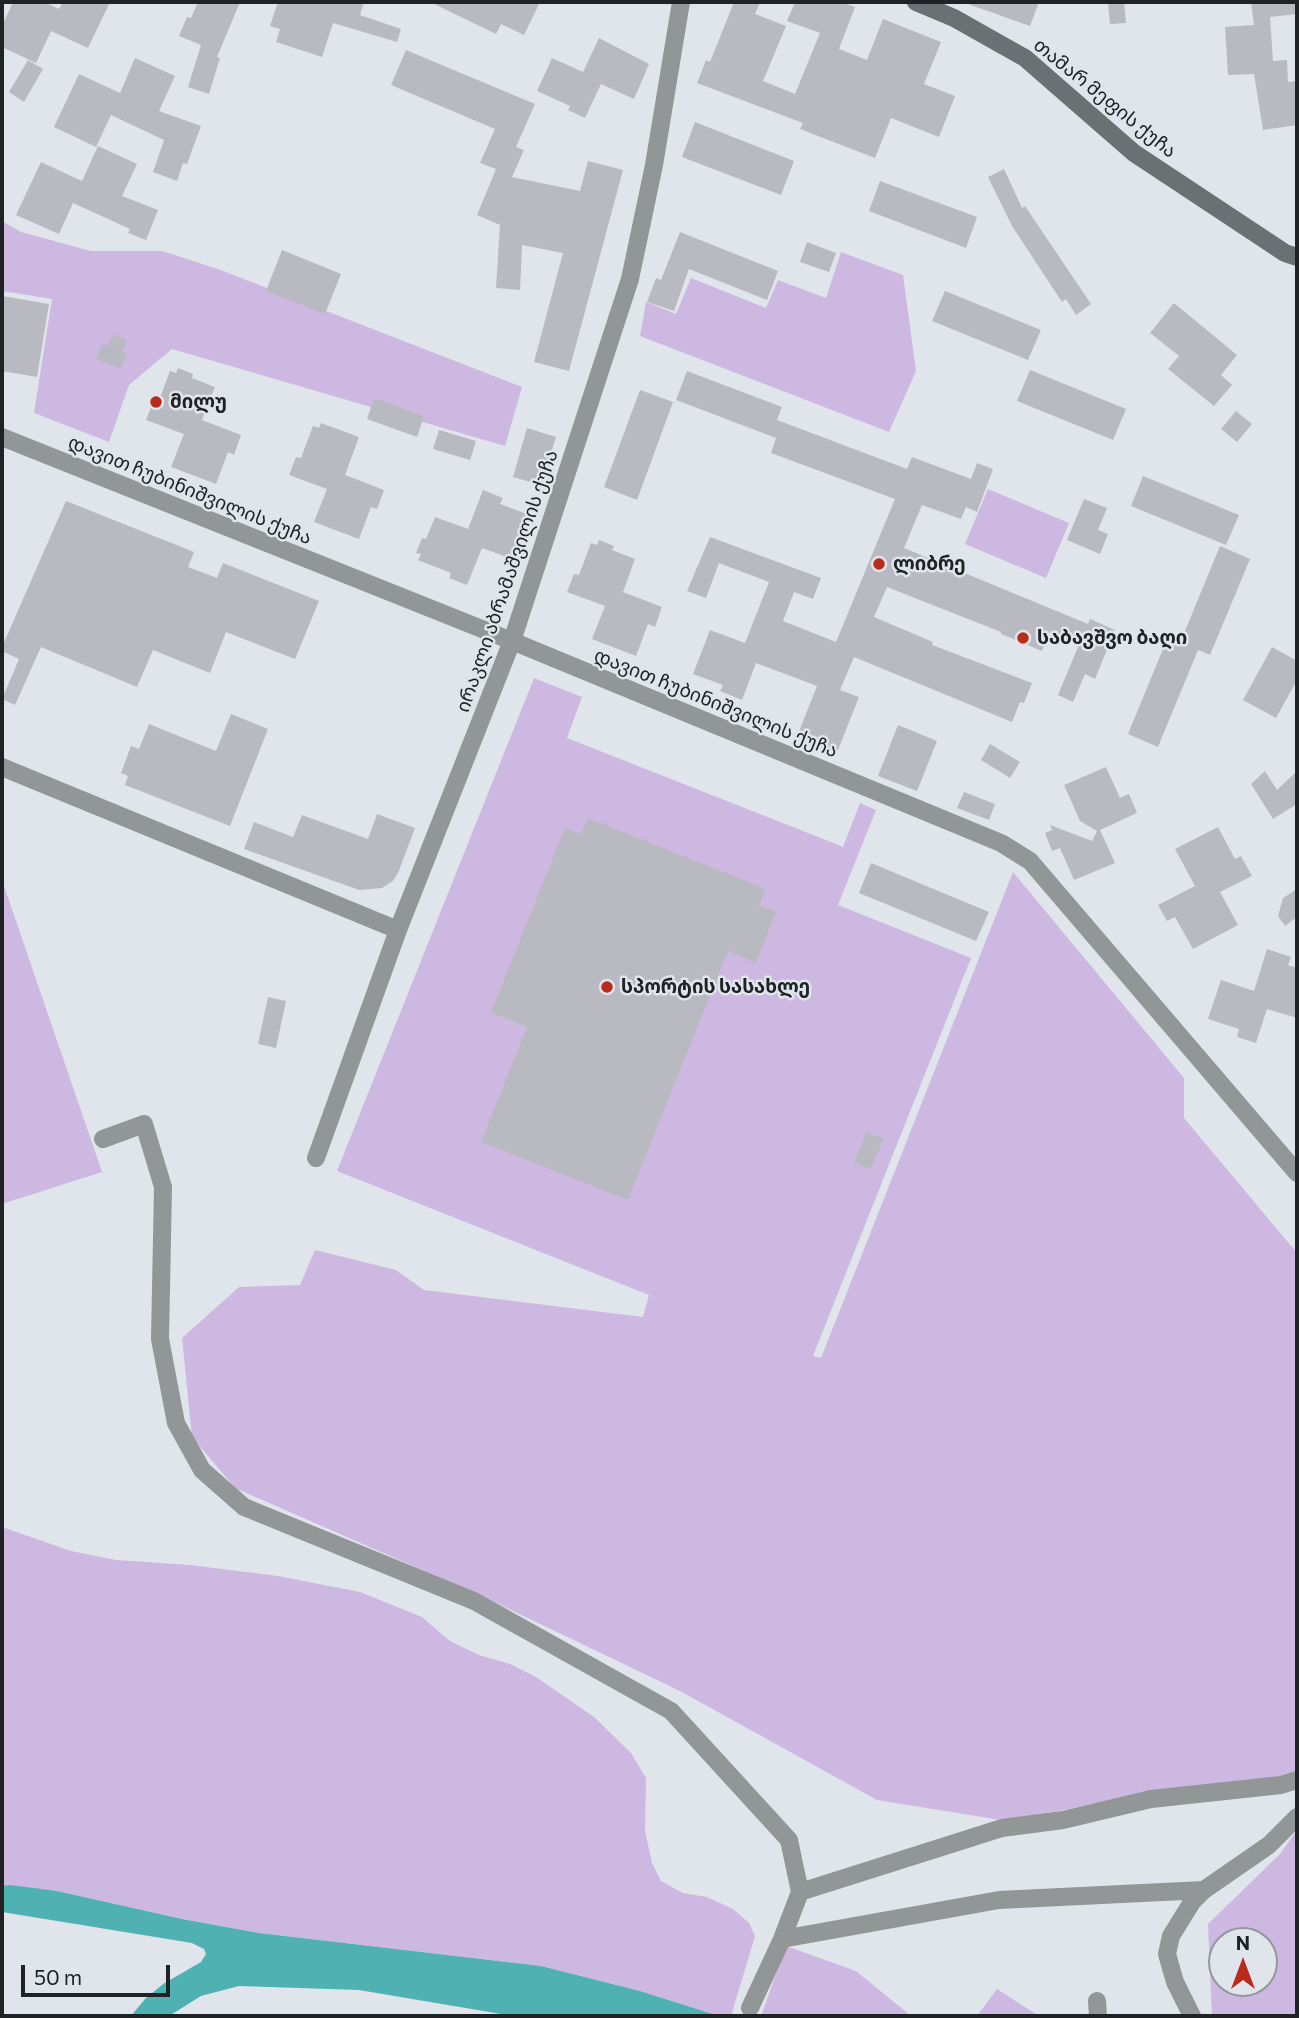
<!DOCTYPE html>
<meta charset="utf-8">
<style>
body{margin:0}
#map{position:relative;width:1299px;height:2018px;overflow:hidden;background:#dfe5eb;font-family:Commissioner,sans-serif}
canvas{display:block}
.frame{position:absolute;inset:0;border:4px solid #202225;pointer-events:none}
.north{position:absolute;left:1208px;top:1927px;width:70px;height:70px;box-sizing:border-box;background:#dfe5eb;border:2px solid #93979c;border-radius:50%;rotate:0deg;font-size:19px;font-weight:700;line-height:28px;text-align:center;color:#202225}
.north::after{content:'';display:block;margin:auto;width:24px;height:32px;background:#b92c1c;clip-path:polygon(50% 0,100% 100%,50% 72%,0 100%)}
.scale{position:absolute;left:21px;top:1965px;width:149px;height:32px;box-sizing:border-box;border:4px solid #202225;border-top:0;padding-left:9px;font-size:21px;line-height:24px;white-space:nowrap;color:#202225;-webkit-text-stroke:5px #dfe5eb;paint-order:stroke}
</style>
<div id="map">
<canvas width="1299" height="2018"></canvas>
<div class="frame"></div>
<div class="north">N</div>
<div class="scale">50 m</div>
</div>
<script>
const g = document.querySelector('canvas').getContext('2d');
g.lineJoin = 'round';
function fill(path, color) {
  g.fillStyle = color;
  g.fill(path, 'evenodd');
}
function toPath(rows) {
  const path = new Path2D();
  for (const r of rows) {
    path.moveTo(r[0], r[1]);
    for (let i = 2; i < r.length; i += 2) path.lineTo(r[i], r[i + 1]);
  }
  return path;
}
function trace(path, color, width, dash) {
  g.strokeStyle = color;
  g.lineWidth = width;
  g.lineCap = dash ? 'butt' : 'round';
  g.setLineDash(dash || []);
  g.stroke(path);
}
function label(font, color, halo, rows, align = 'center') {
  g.font = font + ' Commissioner,"Noto Sans Georgian",sans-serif';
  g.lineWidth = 5;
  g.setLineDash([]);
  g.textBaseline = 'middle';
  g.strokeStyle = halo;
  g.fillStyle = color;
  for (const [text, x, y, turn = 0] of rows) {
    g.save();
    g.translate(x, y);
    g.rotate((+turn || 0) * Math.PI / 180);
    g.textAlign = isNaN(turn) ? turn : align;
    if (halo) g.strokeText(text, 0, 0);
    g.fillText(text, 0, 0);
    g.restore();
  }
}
fill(toPath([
 [2,221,21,232,91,251,162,251,218,269,522,387,505,446,172,349,129,385,109,442,34,413,52,299,2,291],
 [841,252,903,275,916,371,889,432,640,336,646,302,676,314,691,278,766,308,778,280,826,298],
 [988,489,1069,523,1046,578,965,544],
 [534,678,582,697,567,738,836,844,843,847,860,803,876,810,838,905,971,958,813,1356,821,1358,1013,872,1184,1078,1184,1118,1297,1253,1297,1774,1279,1782,1144,1793,1059,1811,1001,1820,877,1800,680,1691,486,1598,235,1488,192,1437,182,1338,239,1287,300,1285,315,1250,396,1270,424,1290,643,1317,649,1295,337,1171],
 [2,880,102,1172,2,1204],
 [2,1527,71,1551,116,1560,190,1565,278,1576,360,1592,422,1617,450,1641,479,1655,510,1664,536,1677,594,1717,631,1753,646,1778,645,1831,652,1863,661,1881,683,1893,707,1897,733,1909,749,1923,755,1936,731,2016,719,2016,640,1991,541,1966,259,1933,182,1919,57,1891,2,1886],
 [1297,1830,1297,2016,1212,2016,1208,1924,1280,1854],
 [1222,1941,1264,1941,1264,1983,1222,1983],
 [786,1946,856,1971,911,2016,761,2016],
 [997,1989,1039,2016,977,2016]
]), '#cdb8e2');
fill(toPath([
 [10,1885,57,1891,182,1919,259,1933,541,1966,640,1991,719,2016,513,2016,359,1990,239,1986,201,1996,169,2016,131,2016,145,1999,163,1984,201,1962,206,1954,204,1949,192,1943,2,1912,2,1886]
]), '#50b1b3');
fill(toPath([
 [13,2,44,2,59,9,63,2,110,2,88,48,51,31,36,63,2,47,2,26],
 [198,2,240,2,217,57,220,58,209,94,188,87,201,45,179,36,187,17,191,18],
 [278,2,364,2,360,15,401,29,397,42,333,23,322,57,276,42,280,29,270,26],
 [430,2,540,2,524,35,501,24,496,34],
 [734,2,760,2,755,14,786,26,763,81,795,94,820,33,787,21,795,2,841,2,855,7,839,49,867,60,883,19,941,42,924,84,955,96,939,137,891,118,875,158,800,129,803,123,697,83,706,60,710,62],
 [968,2,1039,2,1030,26,968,4],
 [1108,2,1124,2,1126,23,1110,24],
 [1251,2,1297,2,1297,14,1270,17,1273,61,1287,60,1288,82,1297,81,1297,125,1263,130,1254,74,1228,75,1225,27,1254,25],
 [599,38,649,64,634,99,601,84,585,118,568,110,570,106,537,91,552,58,583,72],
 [406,50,535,104,516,147,524,150,512,177,580,191,588,161,623,170,569,371,534,362,563,253,522,245,520,290,496,288,500,225,477,215,496,169,480,163,495,129,391,85],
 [135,58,175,76,159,111,201,126,187,164,183,163,177,181,153,172,164,140,111,115,96,147,54,127,79,74,120,93],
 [28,60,43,69,24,102,9,92],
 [695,122,794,161,781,195,682,157],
 [98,146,137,164,122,196,158,210,146,240,128,233,130,229,73,203,59,234,16,215,41,162,82,181],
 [1004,169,1022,208,1025,206,1091,304,1076,315,1066,299,1062,302,1012,226,988,177],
 [880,181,977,217,966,248,869,211],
 [680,232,778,271,767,300,689,269,674,311,647,302,656,278,661,280],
 [807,242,836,253,829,272,800,262],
 [282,250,341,274,325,314,266,291],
 [945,291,1041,330,1028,360,932,321],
 [2,296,49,304,37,377,2,371],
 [1174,303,1237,355,1221,375,1232,385,1214,406,1168,369,1179,356,1150,333],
 [113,334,127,340,122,352,127,354,121,369,96,359,102,344,108,346],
 [178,368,193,374,192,378,215,387,202,420,241,435,234,455,228,452,216,484,171,467,184,434,146,420,153,402,158,403,170,371,176,373],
 [1030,370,1126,409,1113,440,1017,401],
 [687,371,782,407,777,420,907,469,912,457,971,479,977,463,993,469,977,512,966,507,961,519,922,505,904,548,1088,624,1090,619,1115,630,1095,679,1085,674,1073,702,1058,695,1080,642,1050,632,1042,651,1001,634,1001,632,887,587,874,617,933,642,932,645,1032,683,1024,703,1020,702,1012,722,854,657,840,690,859,697,836,755,796,739,817,686,756,663,742,700,720,691,723,685,693,674,710,630,745,643,769,582,719,563,706,598,687,591,710,537,821,578,813,599,794,592,783,621,836,642,895,499,771,453,776,438,676,400],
 [640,390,673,402,637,500,604,487],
 [374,398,424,416,417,437,367,419],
 [1236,411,1252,424,1237,442,1221,429],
 [321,423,359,437,345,475,384,490,377,509,371,507,359,539,314,522,327,489,289,475,296,457,301,458,313,426,319,428],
 [527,428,556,437,550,456,557,457,548,487,513,477],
 [439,430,476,441,470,460,433,449],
 [1143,476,1239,515,1226,545,1131,506],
 [483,490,503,498,500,504,532,516,515,560,482,548,467,585,449,578,451,573,418,560,421,554,416,553,422,538,426,539,435,517,468,529],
 [1084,499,1107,508,1098,530,1108,534,1100,554,1067,540],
 [66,501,194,552,188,567,217,578,223,563,319,601,295,659,226,632,210,673,153,650,137,687,41,647,15,705,2,699,19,659,2,651,2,647],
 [599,540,614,546,612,550,635,559,623,592,662,607,655,627,648,624,636,656,592,639,605,606,567,592,574,574,579,575,591,543,597,545],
 [1220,546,1250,559,1210,655,1198,650,1158,747,1128,734,1168,637,1180,643],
 [1272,647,1297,661,1297,680,1276,718,1243,700],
 [231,714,268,729,230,826,125,785,128,776,121,773,131,746,139,749,149,724,216,751],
 [898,725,937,741,917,791,878,776],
 [990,744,1020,762,1010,778,981,760],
 [1106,767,1120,798,1129,794,1137,813,1100,830,1115,863,1074,880,1060,848,1052,851,1045,833,1052,830,1050,825,1092,841,1097,831,1080,821,1064,785],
 [1265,771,1277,790,1297,771,1297,804,1273,819,1251,784],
 [964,792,995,804,989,820,957,808],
 [377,814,415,828,398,873,393,881,382,888,359,890,244,849,254,822,293,837,302,815,368,839],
 [588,818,766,889,759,905,776,912,756,963,728,951,628,1200,481,1142,527,1027,491,1012,565,828,581,834],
 [1218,827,1235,859,1241,856,1252,876,1220,892,1238,925,1193,949,1175,917,1167,921,1158,905,1195,886,1175,849],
 [871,863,989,912,976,941,859,893],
 [1297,889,1297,917,1285,926,1278,916,1283,898],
 [1267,949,1291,957,1288,965,1297,968,1297,1018,1267,1009,1256,1043,1237,1037,1239,1029,1208,1019,1221,980,1254,991],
 [268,997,286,1001,276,1048,258,1044],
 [867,1132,884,1139,870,1170,854,1162]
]), '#b9bac1');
trace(toPath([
 [2,437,512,641,1001,843,1030,861,1297,1173],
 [2,767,398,930],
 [103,1139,144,1124,163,1187,160,1339,176,1423,202,1470,244,1507,474,1601,671,1711,789,1840,800,1892,1002,1828,1063,1820,1151,1799,1281,1785,1297,1780],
 [316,1158,398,930,512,641,630,279,654,165,681,2],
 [782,1939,999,1900,1204,1890,1269,1845,1297,1817],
 [1097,2001,1098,2016],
 [750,2008,782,1939,800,1892],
 [1192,2016,1175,1982,1167,1954,1171,1936,1192,1902,1204,1890]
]), '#929697', 18);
trace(toPath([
 [916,2,954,18,1025,58,1134,153,1285,253,1297,257]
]), '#6b7073', 18);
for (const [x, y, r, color] of [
 [156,402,7,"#b92c1c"],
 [879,564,7,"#b92c1c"],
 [1023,638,7,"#b92c1c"],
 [607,987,7,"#b92c1c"]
]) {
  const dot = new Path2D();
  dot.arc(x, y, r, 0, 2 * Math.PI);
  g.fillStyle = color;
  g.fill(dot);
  trace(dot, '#dfe5eb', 2.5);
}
label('19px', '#202225', '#dfe5eb', [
 ["თამარ მეფის ქუჩა",1105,98,39],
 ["დავით ჩუბინიშვილის ქუჩა",190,490,22],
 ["ირაკლი აბრამაშვილის ქუჩა",507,581,-71],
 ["დავით ჩუბინიშვილის ქუჩა",716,703,22]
]);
label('bold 19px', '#202225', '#dfe5eb', [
 ["მილუ",170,402],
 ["ლიბრე",893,564],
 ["საბავშვო ბაღი",1037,638],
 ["სპორტის სასახლე",621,987]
], 'left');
</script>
